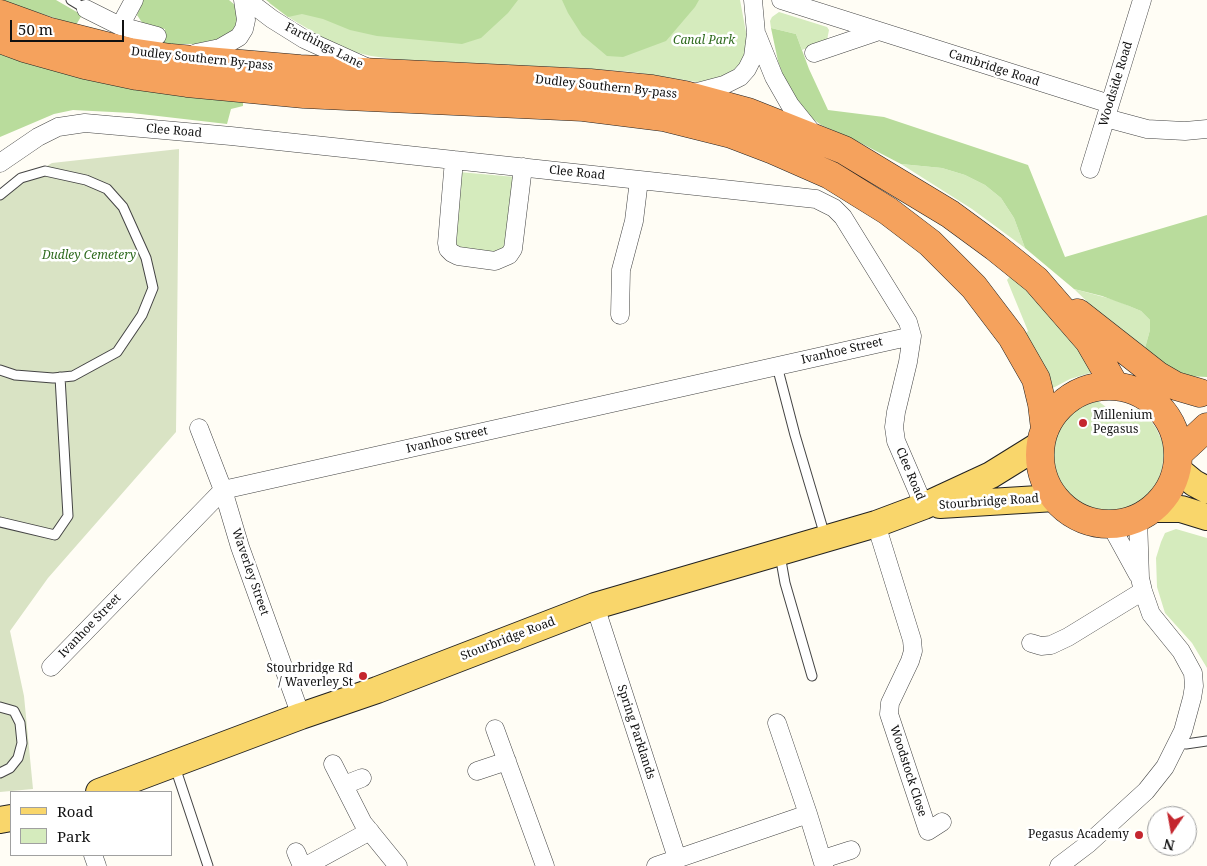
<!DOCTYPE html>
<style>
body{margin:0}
#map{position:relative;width:1207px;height:866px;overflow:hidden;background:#fffdf5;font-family:"Noto Serif",serif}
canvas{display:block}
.legend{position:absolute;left:10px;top:791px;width:162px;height:65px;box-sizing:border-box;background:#fff;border:1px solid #a0a0a0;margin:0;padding:6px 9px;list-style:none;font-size:15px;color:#111}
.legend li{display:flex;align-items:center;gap:10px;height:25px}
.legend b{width:25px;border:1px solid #a0a0a0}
.north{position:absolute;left:1147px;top:806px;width:50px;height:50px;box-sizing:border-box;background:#fff;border:1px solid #a0a0a0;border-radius:50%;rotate:192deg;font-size:14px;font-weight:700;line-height:20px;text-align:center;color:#111}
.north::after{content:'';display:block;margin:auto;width:18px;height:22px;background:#c4262e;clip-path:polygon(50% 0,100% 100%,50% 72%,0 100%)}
.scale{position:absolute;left:10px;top:20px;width:114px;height:22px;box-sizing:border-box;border:2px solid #111;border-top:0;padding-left:6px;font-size:15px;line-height:18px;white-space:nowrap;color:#111;-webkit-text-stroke:4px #fff;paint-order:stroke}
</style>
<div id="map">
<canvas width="1207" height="866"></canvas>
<ul class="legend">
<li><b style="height:6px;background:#f9d66b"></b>Road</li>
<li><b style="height:14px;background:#d5ebbd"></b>Park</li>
</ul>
<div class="north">N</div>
<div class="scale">50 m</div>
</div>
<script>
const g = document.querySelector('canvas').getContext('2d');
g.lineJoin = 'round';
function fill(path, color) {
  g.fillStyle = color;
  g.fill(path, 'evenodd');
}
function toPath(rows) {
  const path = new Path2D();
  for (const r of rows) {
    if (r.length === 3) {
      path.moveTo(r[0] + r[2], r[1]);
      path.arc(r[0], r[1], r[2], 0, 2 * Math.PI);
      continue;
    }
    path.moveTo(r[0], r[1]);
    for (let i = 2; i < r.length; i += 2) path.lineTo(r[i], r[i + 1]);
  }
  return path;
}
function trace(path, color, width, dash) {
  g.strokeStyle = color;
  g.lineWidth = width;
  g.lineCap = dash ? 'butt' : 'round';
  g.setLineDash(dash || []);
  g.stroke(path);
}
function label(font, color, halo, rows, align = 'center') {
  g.font = font + ' "Noto Serif",serif';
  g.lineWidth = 5;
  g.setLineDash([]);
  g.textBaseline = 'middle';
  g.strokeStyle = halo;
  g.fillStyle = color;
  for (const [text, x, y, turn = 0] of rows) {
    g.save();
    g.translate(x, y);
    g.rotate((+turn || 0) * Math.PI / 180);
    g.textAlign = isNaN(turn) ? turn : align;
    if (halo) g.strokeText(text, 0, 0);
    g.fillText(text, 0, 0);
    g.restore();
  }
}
fill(toPath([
 [272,0,740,0,748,43,745,55,739,66,725,76,713,81,697,82,633,72,577,68,408,61,371,56,342,49,288,17,269,3],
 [779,12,827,27,829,30,827,40,802,50,796,34,771,28,770,21,772,17],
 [901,164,942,168,965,175,985,185,1001,198,1014,218,1025,248,972,209],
 [459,172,515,177,506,247,498,254,459,250,453,240],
 [1011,275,1058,318,1091,369,1090,373,1070,379,1051,389,1023,336,1028,331,1007,280],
 [1074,289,1115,300,1141,311,1150,320,1150,330,1145,348,1148,356,1121,334],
 [1098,401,1110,410,1118,412,1138,409,1148,417,1156,428,1162,441,1164,454,1162,468,1158,481,1150,492,1140,501,1127,508,1114,511,1099,510,1086,506,1074,499,1064,489,1057,476,1053,463,1053,449,1057,435,1063,423,1073,412,1085,405],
 [1176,529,1207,538,1207,668,1192,643,1165,613,1157,587,1156,558,1161,542,1165,533]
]), '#d5ebbd');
fill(toPath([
 [0,0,56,0,82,15,76,25],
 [143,0,229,0,235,5,241,19,229,37,205,44,163,44,165,29,143,24,137,15],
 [266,0,518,0,508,13,481,38,462,44,377,36,350,30,323,19,302,14,288,17],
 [562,0,699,0,695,7,666,41,623,57,607,56,582,35,568,13],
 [771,28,796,34,809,69,828,110,884,117,1028,165,1065,257,1207,215,1207,377,1185,376,1148,356,1145,348,1150,330,1150,320,1141,311,1129,306,1102,296,1074,289,1025,248,1014,218,1001,198,985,185,965,175,942,168,901,164,853,139,821,125,808,115,796,100,784,78,778,61],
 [0,49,243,100,243,106,231,109,227,124,132,113,73,110,54,114,0,137]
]), '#b9dc9c');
fill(toPath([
 [179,149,176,432,48,578,10,631,24,696,33,789,0,792,0,193,52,163]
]), '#d9e3c4');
const lane = toPath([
 [71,0,86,9],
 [0,195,21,178,45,171,86,180,107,189,123,207,146,258,153,288,142,315,117,352,73,376,53,378,15,375,0,370],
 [777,366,795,435,825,536],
 [0,522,55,535,68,516,60,377],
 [780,555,785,583,812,676],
 [0,707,14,711,20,723,22,743,18,758,10,768,0,773],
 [1177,742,1186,744,1207,741],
 [175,767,208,866]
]);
const street = toPath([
 [247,0,272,19,304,39,366,67],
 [781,0,1110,104],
 [86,9,120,26,157,36],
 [120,26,134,0],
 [757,35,774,77,790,105,815,136],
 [196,53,220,48,239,37,244,29,246,20,243,0],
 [814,53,879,31],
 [690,94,724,85,740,77,747,69,753,57,756,33,753,0],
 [1106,118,1147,129,1185,131,1207,129],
 [454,160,447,243,448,249,452,253,458,256,495,261,509,255,513,249,523,167],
 [0,163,38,137,58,127,85,123,231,136,816,199,834,208,843,217,908,322,912,336,908,362,896,412,894,427,896,441,924,506],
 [1090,169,1142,0],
 [620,315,621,270,634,221,639,180],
 [199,428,223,490,240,547,301,716],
 [876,524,912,640,913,651,910,661,890,703,889,714,928,831,942,822],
 [1110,524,1138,575],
 [595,606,677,858],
 [1031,643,1041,646,1051,645,1068,637,1143,591],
 [51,667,223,490,912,336],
 [495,729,545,866],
 [333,764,363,823,398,866],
 [477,771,507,761],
 [344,785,362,778],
 [808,814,824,866],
 [296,852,302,866],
 [93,855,97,866],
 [823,859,851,850],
 [306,866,370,831],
 [656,866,808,814,777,723],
 [1059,866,1088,844,1146,791,1165,767,1183,731,1192,698,1194,686,1193,673,1181,651,1151,614,1143,591,1140,578,1138,518]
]);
const primary = toPath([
 [1177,469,1194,483,1207,490],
 [940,505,1055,498],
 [1153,509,1181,509,1207,517],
 [99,792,301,716,377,690,595,606,876,524,924,506,991,475,1041,444],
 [0,820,11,818]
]);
const highway = toPath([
 [0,14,47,31,130,52,171,58,300,69,590,83,652,89,685,95,748,112,844,150,950,214,995,247,1036,280,1089,341,1115,386],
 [0,39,24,48,85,65,137,76,187,83,304,94,583,107,663,117,731,134,773,150,830,175,888,211,930,243,974,287,1012,337,1036,379,1042,404,1045,429],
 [1078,313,1157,375,1176,386,1200,393],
 [1109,455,69],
 [1178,454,1207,427]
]);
trace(lane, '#444', 11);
trace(street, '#444', 19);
trace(primary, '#222', 28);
trace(highway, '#222', 29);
trace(lane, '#fff', 9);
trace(street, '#fff', 18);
trace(primary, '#f9d66b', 26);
trace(highway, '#f5a25d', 28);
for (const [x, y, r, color] of [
 [1083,423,5,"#c4262e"],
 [363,676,5,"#c4262e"],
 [1139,835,5,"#c4262e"]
]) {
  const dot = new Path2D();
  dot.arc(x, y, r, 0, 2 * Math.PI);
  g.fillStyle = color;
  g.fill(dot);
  trace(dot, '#fff', 2);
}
label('italic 12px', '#2f6b1f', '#fff', [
 ["Canal Park",704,41],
 ["Dudley Cemetery",89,256]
]);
label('12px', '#111', '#fff', [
 ["Farthings Lane",324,46,27],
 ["Dudley Southern By-pass",202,59,6],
 ["Cambridge Road",994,68,18],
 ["Woodside Road",1116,84,-73],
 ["Dudley Southern By-pass",606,87,6],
 ["Clee Road",174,131,5],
 ["Clee Road",577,173,6],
 ["Ivanhoe Street",842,351,-13],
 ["Ivanhoe Street",447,440,-13],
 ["Clee Road",910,474,67],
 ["Stourbridge Road",989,502,-4],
 ["Waverley Street",250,572,71],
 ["Ivanhoe Street",90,626,-46],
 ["Stourbridge Road",508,639,-21],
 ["Spring Parklands",636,732,72],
 ["Woodstock Close",908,771,72]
]);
label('12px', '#111', '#fff', [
 ["Millenium",1093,416,"left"],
 ["Pegasus",1093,430,"left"],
 ["Stourbridge Rd",353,669],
 ["/ Waverley St",353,683],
 ["Pegasus Academy",1129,835]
], 'right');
</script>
